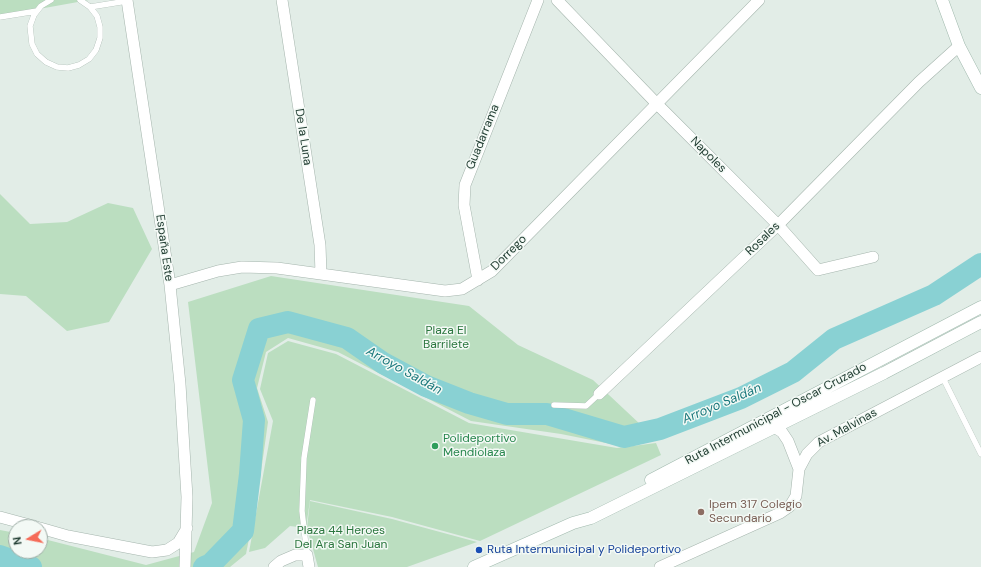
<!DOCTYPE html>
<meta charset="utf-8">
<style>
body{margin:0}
#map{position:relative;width:981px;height:567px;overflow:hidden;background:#e2ede7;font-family:"DM Sans",sans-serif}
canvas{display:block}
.north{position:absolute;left:8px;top:519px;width:40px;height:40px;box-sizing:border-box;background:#f3f9f5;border:1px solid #9faea7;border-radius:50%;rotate:260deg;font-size:11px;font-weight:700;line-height:16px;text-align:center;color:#223e33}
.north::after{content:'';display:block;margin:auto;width:14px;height:18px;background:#f56b58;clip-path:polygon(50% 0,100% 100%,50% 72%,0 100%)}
</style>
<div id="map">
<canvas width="981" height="567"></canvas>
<div class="north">N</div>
</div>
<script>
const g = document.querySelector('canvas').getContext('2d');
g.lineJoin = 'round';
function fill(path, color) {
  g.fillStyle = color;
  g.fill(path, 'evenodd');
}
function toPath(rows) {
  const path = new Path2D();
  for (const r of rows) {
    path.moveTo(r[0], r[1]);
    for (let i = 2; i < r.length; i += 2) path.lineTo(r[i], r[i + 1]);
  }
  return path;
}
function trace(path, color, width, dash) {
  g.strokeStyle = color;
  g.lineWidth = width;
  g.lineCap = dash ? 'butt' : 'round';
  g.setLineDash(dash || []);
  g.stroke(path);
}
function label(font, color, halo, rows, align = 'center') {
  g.font = font + ' "DM Sans",sans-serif';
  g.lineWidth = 3;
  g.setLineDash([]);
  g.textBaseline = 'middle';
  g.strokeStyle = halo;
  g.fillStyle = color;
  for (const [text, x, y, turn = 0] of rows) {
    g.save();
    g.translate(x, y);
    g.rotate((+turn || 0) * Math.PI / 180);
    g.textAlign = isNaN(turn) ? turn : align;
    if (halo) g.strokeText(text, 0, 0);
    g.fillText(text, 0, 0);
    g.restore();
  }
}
fill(toPath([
 [0,0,89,0,0,16],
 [0,194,30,224,67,222,108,203,133,208,152,249,109,322,67,331,26,296,0,294],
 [271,276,469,306,518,345,593,380,657,440,616,445,561,434,471,421,338,352,288,338,266,352,257,388,268,422,258,493,246,554,230,567,0,567,0,530,16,533,16,551,40,551,40,538,146,565,194,552,212,503,188,302],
 [288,341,336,354,469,423,617,448,656,443,661,455,480,541,392,517,310,500,306,528,290,526,265,548,249,552,273,421,260,389,268,353],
 [310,501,392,519,477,542,407,567,318,567,307,528]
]), '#bbdec0');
trace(toPath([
 [0,556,31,567],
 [204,567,211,564,243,531,250,474,254,420,243,380,259,329,288,322,347,338,383,363,426,386,469,403,507,414,547,414,624,437,660,429,741,398,793,372,834,339,934,295,981,264]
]), '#89d1d3', 22);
const lane = toPath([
 [51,0,41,6,34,15,30,26,32,44,37,54,46,62,57,67,68,68,79,65,89,59,96,50,100,38,100,27,97,16,90,7,80,0],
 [90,7,127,1],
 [0,17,37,11],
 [943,378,981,454],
 [554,405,586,406,599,394],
 [307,555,302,511,304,458,313,400]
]);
const street = toPath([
 [127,0,170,285,180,384,187,497,185,567],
 [282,0,320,245,321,274],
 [557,0,657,104,778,225,818,270,873,257],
 [478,280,464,205,465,185,538,0],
 [170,285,218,271,242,267,277,268,445,291,462,289,492,271,759,0],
 [599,394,778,225,919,82,959,46],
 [774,427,782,432,788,441,799,469],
 [0,517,37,527],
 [40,528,68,536,152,552,167,550,178,543,187,528],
 [274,567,281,561,295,555,307,555,309,567],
 [660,567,780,513,790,506,796,496,799,469,807,454,819,442,981,357]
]);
const secondary = toPath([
 [942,0,959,46,981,88],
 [651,480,981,307],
 [474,567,573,523,591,518,884,373,981,322]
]);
trace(lane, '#a5b5ad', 6);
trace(street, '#a5b5ad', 12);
trace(secondary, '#a0b9ad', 13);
trace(lane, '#fff', 5.5);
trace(street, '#fff', 11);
trace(secondary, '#fff', 12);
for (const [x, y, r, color] of [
 [435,446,4,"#2e9e5b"],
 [701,512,4,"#8d6e63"],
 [479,550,4,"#1a4fb4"]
]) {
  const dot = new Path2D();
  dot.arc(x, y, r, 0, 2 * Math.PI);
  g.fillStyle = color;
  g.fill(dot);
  trace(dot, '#f3f9f5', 1.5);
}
label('12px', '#223e33', '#f3f9f5', [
 ["De la Luna",303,137,81],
 ["Guadarrama",483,137,-68],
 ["Napoles",708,155,45],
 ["Rosales",763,239,-44],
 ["España Este",164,248,82],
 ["Dorrego",509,253,-45],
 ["Ruta Intermunicipal - Oscar Cruzado",776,414,-28],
 ["Av. Malvinas",847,428,-29]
]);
label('12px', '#2b763e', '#f3f9f5', [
 ["Plaza El",446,331],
 ["Barrilete",446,345],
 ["Plaza 44 Heroes",341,531],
 ["Del Ara San Juan",341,545]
]);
label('12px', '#27864d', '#f3f9f5', [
 ["Polideportivo",443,439],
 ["Mendiolaza",443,453]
], 'left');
label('12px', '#785e54', '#f3f9f5', [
 ["Ipem 317 Colegio",709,505],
 ["Secundario",709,519]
], 'left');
label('12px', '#164399', '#f3f9f5', [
 ["Ruta Intermunicipal y Polideportivo",487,550]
], 'left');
label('italic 13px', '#1a787c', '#f3f9f5', [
 ["Arroyo Saldán",404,371,29],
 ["Arroyo Saldán",722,404,-23]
]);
</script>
